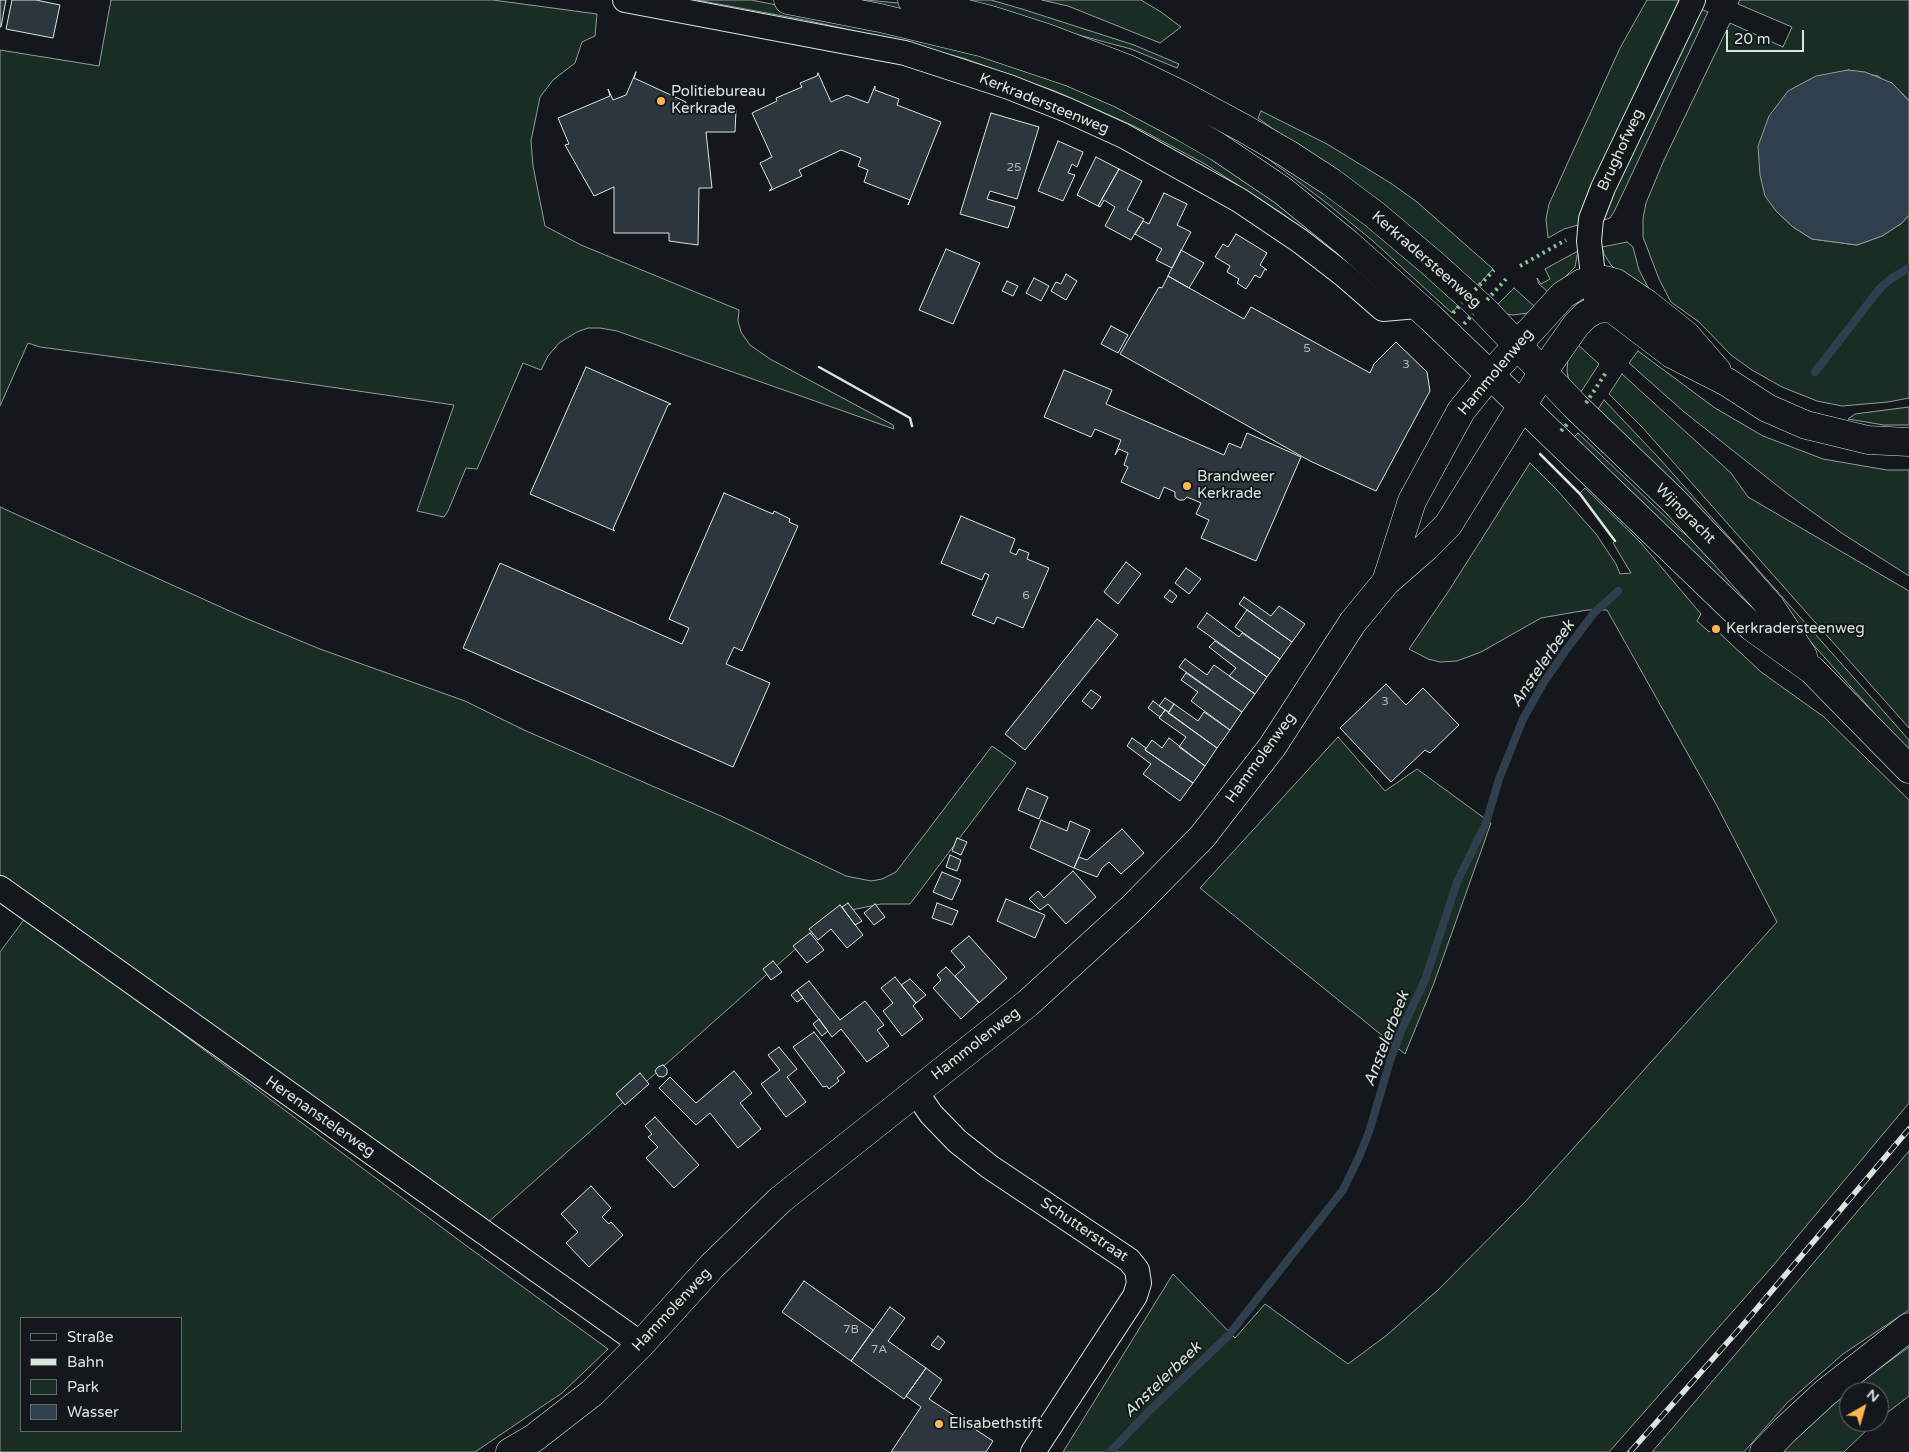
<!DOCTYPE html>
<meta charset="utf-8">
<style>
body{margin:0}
#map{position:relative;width:1909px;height:1452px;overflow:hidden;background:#14181c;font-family:"Varela Round",sans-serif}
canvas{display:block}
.legend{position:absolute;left:20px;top:1317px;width:162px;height:115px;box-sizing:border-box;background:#14181c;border:1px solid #626a69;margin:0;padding:6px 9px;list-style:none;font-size:15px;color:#d8e6dc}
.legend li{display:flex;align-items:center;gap:10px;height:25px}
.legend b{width:25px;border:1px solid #626a69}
.north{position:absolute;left:1839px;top:1382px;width:50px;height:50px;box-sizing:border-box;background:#14181c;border:1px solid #626a69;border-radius:50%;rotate:38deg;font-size:14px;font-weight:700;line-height:20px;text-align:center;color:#d8e6dc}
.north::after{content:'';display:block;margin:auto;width:18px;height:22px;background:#ffb74d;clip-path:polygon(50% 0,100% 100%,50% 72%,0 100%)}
.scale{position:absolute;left:1726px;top:30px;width:78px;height:22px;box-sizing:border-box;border:2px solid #d8e6dc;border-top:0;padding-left:6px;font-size:15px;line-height:18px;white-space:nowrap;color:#d8e6dc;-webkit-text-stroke:4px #14181c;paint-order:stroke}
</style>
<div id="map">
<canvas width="1909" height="1452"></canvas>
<ul class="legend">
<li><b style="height:6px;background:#14181c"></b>Straße</li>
<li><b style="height:6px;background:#d8e6dc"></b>Bahn</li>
<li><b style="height:14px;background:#1a2d24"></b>Park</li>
<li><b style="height:14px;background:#2f3f4d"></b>Wasser</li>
</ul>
<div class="north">N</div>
<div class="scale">20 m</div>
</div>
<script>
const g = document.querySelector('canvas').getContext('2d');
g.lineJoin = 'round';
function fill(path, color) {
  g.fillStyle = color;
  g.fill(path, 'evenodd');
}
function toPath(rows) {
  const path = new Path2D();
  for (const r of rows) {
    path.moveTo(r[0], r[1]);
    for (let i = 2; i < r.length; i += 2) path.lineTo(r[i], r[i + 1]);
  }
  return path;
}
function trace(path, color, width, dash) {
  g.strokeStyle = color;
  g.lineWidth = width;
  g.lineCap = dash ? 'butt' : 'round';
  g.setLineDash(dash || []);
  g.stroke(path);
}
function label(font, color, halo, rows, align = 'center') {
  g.font = font + ' "Varela Round",sans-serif';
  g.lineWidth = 4;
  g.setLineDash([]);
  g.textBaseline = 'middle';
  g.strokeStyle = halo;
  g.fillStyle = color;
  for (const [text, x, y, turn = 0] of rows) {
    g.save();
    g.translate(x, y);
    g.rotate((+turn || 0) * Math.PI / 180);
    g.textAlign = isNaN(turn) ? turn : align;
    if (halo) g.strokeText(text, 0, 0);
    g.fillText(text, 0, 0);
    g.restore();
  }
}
const green = toPath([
 [111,0,493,0,597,14,595,36,582,42,575,63,553,80,540,97,531,141,533,166,545,226,581,245,739,310,738,321,741,332,750,345,770,359,893,425,894,429,617,331,600,328,588,328,577,332,559,343,548,356,541,370,523,363,477,469,466,468,448,511,444,517,417,511,454,405,221,371,40,347,28,343,0,406,0,50,99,66,111,0],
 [697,0,751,0,864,22,1045,70,1245,174,1355,267,1280,212,1205,164,1134,126,1055,91,963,58,886,38,810,21,697,0],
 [821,0,866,0,898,3,944,14,1101,67,1294,168,1463,300,1452,313,1373,241,1324,201,1267,158,1226,132,1177,112,821,0],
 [948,0,991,0,1022,9,1134,45,1179,64,1177,68,1131,49,948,0],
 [1042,0,1141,0,1161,12,1181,27,1160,43,1068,6,1042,0],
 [1647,0,1679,0,1677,4,1680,6,1583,212,1578,225,1564,229,1548,238,1546,219,1549,204,1620,48,1647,0],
 [1740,0,1909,0,1909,101,1903,94,1878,76,1848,70,1776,211,1793,227,1812,239,1857,245,1882,236,1902,223,1909,215,1909,398,1888,402,1842,406,1817,401,1782,387,1752,370,1731,355,1699,322,1671,302,1659,279,1643,237,1643,218,1646,203,1664,160,1730,23,1783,47,1792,27,1738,4,1740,0],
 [1698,8,1708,12,1614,212,1610,218,1601,221,1698,8],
 [1261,111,1327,144,1392,184,1417,202,1493,269,1474,290,1320,163,1258,118,1261,111],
 [1627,242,1633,247,1639,270,1649,289,1621,275,1611,265,1604,254,1602,247,1627,242],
 [1578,251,1575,267,1549,293,1539,284,1537,278,1541,284,1550,279,1545,269,1578,251],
 [1514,288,1535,307,1528,313,1513,315,1506,314,1495,307,1514,288],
 [1576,343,1599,364,1579,395,1569,382,1567,371,1568,357,1576,343],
 [1638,351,1715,408,1763,436,1823,459,1887,470,1909,470,1909,576,1843,534,1789,495,1683,411,1629,363,1638,351],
 [1622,374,1731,473,1748,497,1909,591,1909,728,1642,427,1609,394,1622,374],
 [1604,400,1659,458,1909,740,1909,752,1693,510,1595,414,1604,400],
 [1909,407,1909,425,1884,425,1848,419,1855,414,1909,407],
 [1578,433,1676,527,1726,566,1777,632,1570,441,1578,433],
 [1530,463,1556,489,1596,534,1616,564,1620,574,1631,573,1613,543,1615,541,1580,493,1585,488,1640,542,1701,614,1697,621,1709,632,1714,628,1761,672,1824,717,1909,800,1909,1103,1771,1268,1609,1452,1063,1452,1173,1274,1235,1338,1265,1304,1348,1364,1387,1335,1439,1289,1525,1202,1777,922,1716,804,1607,610,1587,610,1541,618,1481,652,1457,661,1440,662,1428,659,1409,649,1448,592,1530,463],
 [0,507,245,618,320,649,465,701,524,730,721,816,846,876,871,881,882,879,896,872,992,746,1016,763,910,904,881,904,836,913,477,1232,0,887,0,507],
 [1338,737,1385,791,1417,769,1491,823,1434,983,1405,1054,1200,888,1338,737],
 [26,917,464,1244,608,1349,562,1393,475,1452,0,1452,0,952,26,917],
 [21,1318,181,1318,181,1431,21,1431,21,1318],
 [1909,1151,1909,1310,1843,1354,1787,1403,1744,1452,1652,1452,1909,1151],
 [1909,1347,1909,1396,1879,1419,1879,1392,1849,1392,1849,1422,1875,1422,1844,1452,1783,1452,1796,1437,1843,1395,1909,1347]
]);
fill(green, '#1a2d24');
trace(green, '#939e99', 1);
const water = toPath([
 [1848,70,1865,72,1892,83,1909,101,1909,215,1902,223,1882,236,1857,245,1812,239,1793,227,1776,211,1765,196,1760,175,1758,146,1769,116,1788,91,1816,76,1848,70]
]);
fill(water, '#2f3f4d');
trace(water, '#939e99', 1);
trace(toPath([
 [1815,372,1881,287,1892,278,1909,268],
 [1110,1452,1151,1409,1228,1336,1343,1190,1359,1157,1369,1132,1390,1061,1402,1029,1425,980,1457,882,1486,823,1499,779,1523,719,1544,682,1566,650,1594,613,1618,591]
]), '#2f3f4d', 8);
const building = toPath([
 [0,0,6,0,1,27,0,27,0,0],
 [12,0,36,0,60,5,53,38,6,29,12,0],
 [636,72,634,78,686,102,683,109,736,110,735,132,706,132,712,188,699,188,698,245,669,241,669,233,614,233,614,187,594,196,565,145,569,144,558,118,610,96,608,89,613,100,626,95,636,72],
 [818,73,831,102,847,95,868,103,875,86,875,90,899,99,897,105,941,122,908,205,910,200,864,182,868,170,858,166,861,158,841,150,799,170,802,176,769,191,772,188,760,163,772,157,752,113,777,101,776,98,802,87,800,83,817,76,818,73],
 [991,113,1039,127,1017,199,990,191,987,199,1015,207,1008,228,960,214,991,113],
 [1058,141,1083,152,1077,167,1072,164,1068,173,1075,175,1063,201,1038,191,1058,141],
 [1096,157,1119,169,1098,206,1077,195,1096,157],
 [1119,169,1142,181,1127,210,1144,219,1131,240,1105,226,1115,207,1104,200,1100,207,1098,206,1119,169],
 [1164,193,1187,204,1177,225,1191,232,1172,268,1156,260,1162,249,1135,234,1143,221,1149,224,1164,193],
 [1236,234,1267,253,1260,265,1267,270,1265,269,1260,278,1255,275,1246,289,1237,283,1239,279,1227,272,1230,266,1215,257,1223,244,1228,247,1236,234],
 [946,249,980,263,953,324,919,310,946,249],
 [1181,250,1204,263,1189,288,1168,276,1181,250],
 [1066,274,1077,281,1066,300,1051,291,1056,282,1061,284,1066,274],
 [1168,276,1244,319,1251,307,1370,373,1374,364,1396,342,1427,372,1430,391,1376,491,1310,461,1120,354,1159,287,1162,288,1168,276],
 [1034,278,1049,286,1041,301,1026,293,1034,278],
 [1007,281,1018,286,1013,296,1002,291,1007,281],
 [1111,326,1128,335,1118,353,1101,344,1111,326],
 [586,367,671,404,668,405,613,529,615,531,530,494,586,367],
 [1064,370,1112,390,1106,404,1224,455,1229,443,1241,448,1247,433,1301,457,1256,561,1201,538,1209,520,1196,514,1201,503,1187,497,1184,500,1179,500,1175,497,1175,492,1164,487,1159,499,1121,482,1128,467,1124,465,1128,453,1119,449,1115,455,1121,440,1095,429,1091,437,1044,417,1064,370],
 [724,493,773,514,774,511,790,519,789,522,798,526,742,651,734,647,726,664,770,683,733,767,463,648,500,563,682,644,689,628,669,619,724,493],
 [961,516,1015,539,1010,552,1016,555,1019,549,1029,553,1027,559,1049,568,1023,628,997,617,994,624,972,615,989,575,985,573,982,580,941,563,961,516],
 [1126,562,1141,574,1118,604,1104,592,1126,562],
 [1186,568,1201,579,1189,594,1175,583,1186,568],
 [1170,590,1177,596,1172,603,1164,597,1170,590],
 [1244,597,1271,616,1279,606,1305,624,1292,642,1239,604,1244,597],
 [1247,610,1292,642,1280,659,1235,627,1247,610],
 [1207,613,1239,637,1242,633,1280,659,1267,677,1197,627,1207,613],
 [1097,619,1118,635,1025,750,1005,734,1097,619],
 [1215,641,1267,677,1255,694,1229,676,1236,668,1209,647,1215,641],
 [1185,659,1207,675,1214,665,1255,694,1242,712,1179,667,1185,659],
 [1186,673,1242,712,1230,730,1191,701,1198,692,1181,680,1186,673],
 [1386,684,1406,705,1423,688,1459,725,1430,753,1425,750,1391,782,1340,728,1386,684],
 [1091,690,1101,697,1092,709,1082,701,1091,690],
 [1165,698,1174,704,1169,712,1159,706,1165,698],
 [1153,701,1165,710,1160,717,1148,708,1153,701],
 [1174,704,1198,721,1204,712,1230,730,1217,748,1168,713,1174,704],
 [1165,710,1217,748,1205,766,1179,747,1186,737,1159,718,1165,710],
 [1132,738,1146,748,1145,750,1193,783,1180,801,1143,774,1151,764,1127,746,1132,738],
 [1169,738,1205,766,1193,783,1145,750,1152,740,1162,748,1169,738],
 [1027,788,1048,797,1039,819,1018,810,1027,788],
 [1041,820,1067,831,1070,821,1090,830,1074,868,1030,848,1041,820],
 [1122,829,1144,853,1121,874,1109,862,1102,868,1097,877,1074,868,1079,857,1087,860,1122,829],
 [957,838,967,842,961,855,952,851,957,838],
 [950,855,961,860,957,871,946,867,950,855],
 [1073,871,1096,897,1066,924,1048,904,1040,910,1029,899,1038,891,1044,898,1073,871],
 [942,872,961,880,952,900,933,892,942,872],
 [1006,899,1045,915,1035,938,997,921,1006,899],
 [848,903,862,921,855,925,842,907,848,903],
 [937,903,958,911,952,925,932,918,937,903],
 [875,904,885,917,874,925,864,913,875,904],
 [840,905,863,935,847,948,831,929,818,940,809,929,840,905],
 [810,933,824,950,807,963,793,946,810,933],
 [969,936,1007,978,979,1003,955,976,965,967,951,951,969,936],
 [773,961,782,972,771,980,763,969,773,961],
 [946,967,979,1002,961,1019,933,988,941,980,937,975,946,967],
 [895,977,916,1003,913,1006,923,1019,902,1036,883,1011,893,1003,881,988,895,977],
 [910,979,926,995,916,1003,901,985,910,979],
 [809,981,840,1020,865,1001,884,1025,877,1030,889,1046,867,1062,841,1029,832,1037,797,990,809,981],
 [797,990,803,998,797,1002,791,995,797,990],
 [819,1019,828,1031,822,1036,813,1024,819,1019],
 [814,1032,845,1072,837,1078,839,1081,829,1089,827,1086,823,1087,793,1047,814,1032],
 [779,1047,797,1069,787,1077,806,1102,786,1117,761,1084,780,1070,768,1055,779,1047],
 [663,1065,667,1069,667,1074,663,1077,658,1076,655,1071,658,1067,663,1065],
 [734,1071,752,1093,740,1103,761,1129,738,1148,710,1113,696,1125,659,1088,670,1077,696,1103,734,1071],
 [640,1073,649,1084,625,1105,616,1094,640,1073],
 [655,1117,699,1165,674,1188,646,1158,658,1147,648,1137,652,1134,645,1126,655,1117],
 [591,1186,611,1208,602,1217,609,1224,611,1222,623,1235,589,1267,566,1243,578,1232,561,1214,591,1186],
 [804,1281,873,1330,851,1361,782,1312,804,1281],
 [890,1307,905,1318,888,1341,926,1368,904,1399,851,1361,890,1307],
 [938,1336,945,1342,939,1350,931,1345,938,1336],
 [926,1368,942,1380,929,1399,993,1441,986,1452,891,1452,921,1407,906,1396,926,1368]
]);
fill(building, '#2c363c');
trace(building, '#d8e6dc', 1);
const street = toPath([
 [625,0,905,53,1009,87,1067,110,1124,136,1239,200,1300,241,1344,275,1383,309,1417,306],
 [1596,300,1589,241,1591,219,1603,188,1693,0],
 [0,888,641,1344],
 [915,1091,931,1114,957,1141,990,1167,1129,1260,1137,1270,1139,1283,1135,1296,1033,1452]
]);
const secondary = toPath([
 [788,0,880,18,984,43,1070,72,1121,94,1185,128,1218,147,1283,191,1347,243,1431,318,1752,627,1812,670,1909,769],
 [912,0,991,20,1047,38,1128,69,1178,93,1245,129,1288,154,1331,182,1375,215,1432,263,1484,310,1575,406,1674,501,1723,553,1770,606,1803,656],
 [1386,582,1412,501,1461,411,1490,375,1563,295,1582,283,1605,280,1616,283,1647,304,1686,335,1717,371],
 [510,1452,534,1438,592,1393,641,1344,712,1266,780,1200,1028,1003,1132,908,1202,837,1272,747,1353,622,1386,582,1426,547,1448,525,1543,372,1576,325,1586,315,1597,309,1611,308,1614,310,1672,354,1727,382,1767,408,1806,425,1868,440,1909,442],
 [1764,1452,1785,1430,1825,1393,1909,1327]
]);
trace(street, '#d8e6dc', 26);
trace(secondary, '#d8e6dc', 29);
trace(street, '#14181c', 24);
trace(secondary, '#14181c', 28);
const rail = toPath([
 [1630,1452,1742,1326,1909,1129]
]);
trace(rail, '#d8e6dc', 5.5);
trace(rail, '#14181c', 4, [11]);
trace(toPath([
 [1520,266,1566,240],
 [1475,290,1494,270],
 [1487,300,1506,279],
 [1453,313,1462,303],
 [1464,324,1473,314],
 [1586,403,1607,371],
 [1561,431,1568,423]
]), '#8ac095', 4, [2.5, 4]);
trace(toPath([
 [819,367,910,418,912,426],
 [1540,454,1580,494,1615,541]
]), '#d8e6dc', 2.5);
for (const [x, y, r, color] of [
 [661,101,5,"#ffb74d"],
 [1187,486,5,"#ffb74d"],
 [1716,629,5,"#ffb74d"],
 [939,1424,5,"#ffb74d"]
]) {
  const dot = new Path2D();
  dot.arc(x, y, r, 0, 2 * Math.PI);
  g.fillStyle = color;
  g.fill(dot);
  trace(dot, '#14181c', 2);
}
label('12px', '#adbab4', null, [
 ["25",1014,168],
 ["5",1307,349],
 ["3",1406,365],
 ["6",1026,596],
 ["3",1385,702],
 ["7B",851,1330],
 ["7A",879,1350]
]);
label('15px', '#d8e6dc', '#14181c', [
 ["Politiebureau",671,92],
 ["Kerkrade",671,109],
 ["Brandweer",1197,477],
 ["Kerkrade",1197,494],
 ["Kerkradersteenweg",1726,629],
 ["Elisabethstift",949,1424]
], 'left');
label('15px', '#d8e6dc', '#14181c', [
 ["Kerkradersteenweg",1044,104,22],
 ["Brughofweg",1621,150,-65],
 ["Kerkradersteenweg",1426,260,41],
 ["Hammolenweg",1496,372,-50],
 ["Wijngracht",1685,514,45],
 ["Hammolenweg",1261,758,-54],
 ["Hammolenweg",976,1044,-38],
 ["Herenanstelerweg",320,1117,35],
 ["Schutterstraat",1084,1230,34],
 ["Hammolenweg",672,1310,-47]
]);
label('italic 16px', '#d8e6dc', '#14181c', [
 ["Anstelerbeek",1543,664,-56],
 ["Anstelerbeek",1387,1039,-69],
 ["Anstelerbeek",1163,1380,-44]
]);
</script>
